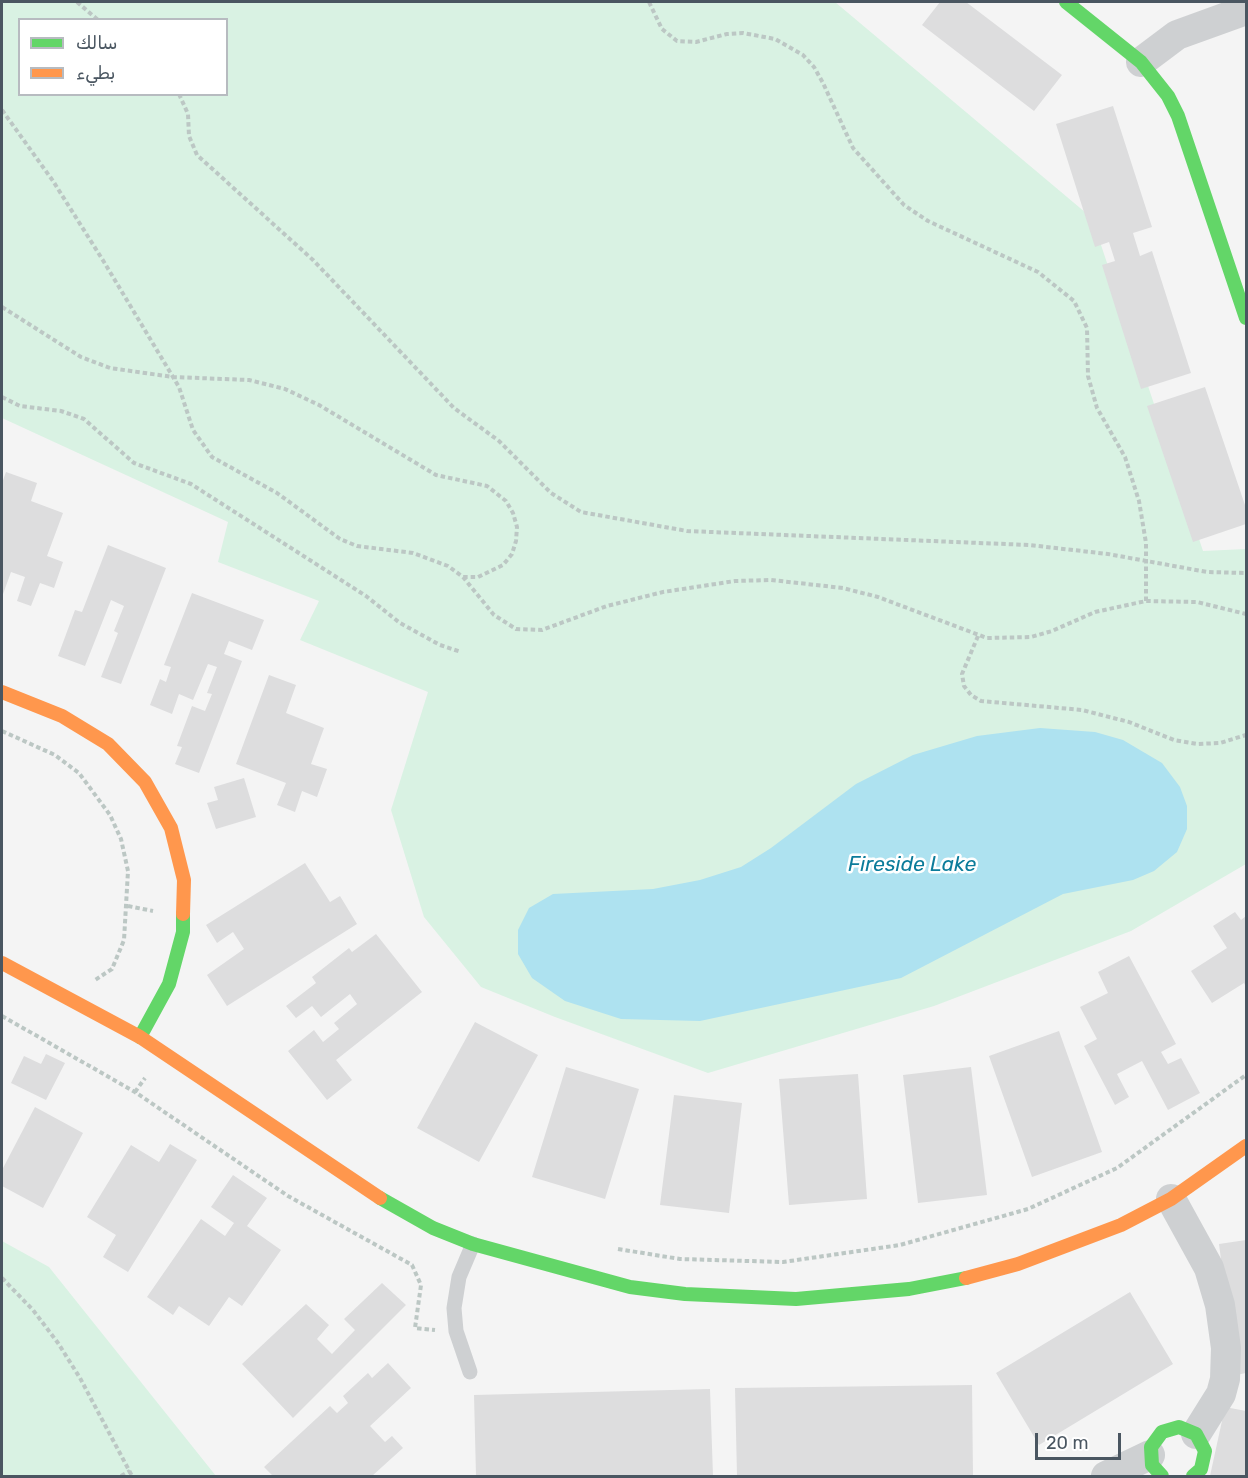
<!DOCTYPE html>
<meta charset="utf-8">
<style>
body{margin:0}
#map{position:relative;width:1248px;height:1478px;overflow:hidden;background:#f4f4f4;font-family:Rubik,Vazirmatn,sans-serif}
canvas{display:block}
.frame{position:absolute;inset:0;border:3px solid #4a5661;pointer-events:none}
.legend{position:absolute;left:18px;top:18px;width:210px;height:78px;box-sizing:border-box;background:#fff;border:2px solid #b7bbc0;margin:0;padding:8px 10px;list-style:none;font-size:18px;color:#4a5661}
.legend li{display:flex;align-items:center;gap:12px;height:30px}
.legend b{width:30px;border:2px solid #b7bbc0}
.scale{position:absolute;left:1035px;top:1433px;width:86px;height:27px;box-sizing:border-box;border:3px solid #4a5661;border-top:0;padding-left:8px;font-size:18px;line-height:21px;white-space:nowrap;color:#4a5661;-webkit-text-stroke:4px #fff;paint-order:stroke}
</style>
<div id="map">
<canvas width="1248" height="1478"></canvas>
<div class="frame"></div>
<ul class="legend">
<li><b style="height:8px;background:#63d668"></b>سالك</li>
<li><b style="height:8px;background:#ff974d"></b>بطيء</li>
</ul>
<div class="scale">20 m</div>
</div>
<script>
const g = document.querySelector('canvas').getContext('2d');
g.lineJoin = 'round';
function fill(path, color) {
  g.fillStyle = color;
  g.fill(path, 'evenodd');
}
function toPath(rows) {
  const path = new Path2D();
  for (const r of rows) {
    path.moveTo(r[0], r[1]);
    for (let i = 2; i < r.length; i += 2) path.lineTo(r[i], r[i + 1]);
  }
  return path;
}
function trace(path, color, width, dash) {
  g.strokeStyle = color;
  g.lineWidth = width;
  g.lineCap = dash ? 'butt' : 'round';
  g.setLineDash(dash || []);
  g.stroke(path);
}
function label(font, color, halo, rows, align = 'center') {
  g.font = font + ' Rubik,sans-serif';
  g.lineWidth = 5;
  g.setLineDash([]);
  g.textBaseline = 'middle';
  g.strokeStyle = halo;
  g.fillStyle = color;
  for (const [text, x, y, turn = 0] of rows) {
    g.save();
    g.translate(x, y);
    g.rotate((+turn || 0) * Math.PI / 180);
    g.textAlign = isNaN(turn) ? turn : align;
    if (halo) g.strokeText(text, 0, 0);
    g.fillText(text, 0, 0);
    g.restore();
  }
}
fill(toPath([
 [2,2,835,2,1092,218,1203,551,1246,549,1246,864,1131,931,934,1006,708,1073,555,1017,481,987,424,917,391,810,428,692,300,640,319,601,218,562,228,522,2,418],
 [20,20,226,20,226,94,20,94],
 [2,1241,49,1267,216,1476,2,1476]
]), '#d9f2e3');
fill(toPath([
 [1040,728,1095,732,1123,740,1162,763,1180,787,1187,806,1187,829,1177,852,1154,871,1133,880,1063,894,901,978,700,1021,621,1019,565,1001,532,978,518,954,518,930,529,908,553,894,653,889,700,880,741,867,771,848,856,784,913,755,977,736]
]), '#aee2f0');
fill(toPath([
 [940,2,966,2,1062,75,1034,111,922,25],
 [1113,106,1152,227,1133,233,1140,256,1152,251,1191,373,1141,389,1102,265,1115,261,1109,242,1095,247,1056,124],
 [1205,387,1246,508,1246,524,1193,542,1147,406],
 [6,472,37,483,31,501,63,513,47,556,63,562,54,588,40,583,31,606,17,601,25,577,11,572,2,597,2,483],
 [108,545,166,568,121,684,101,677,118,633,114,631,124,606,111,600,85,666,58,656,75,610,82,612],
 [192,593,264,620,252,650,229,641,224,654,242,661,199,773,175,764,182,747,177,746,192,706,205,711,212,694,207,693,217,667,208,664,193,700,179,694,172,714,150,705,160,679,166,682,171,667,164,665],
 [269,675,296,685,286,713,324,728,311,764,327,769,317,797,302,791,295,812,277,805,286,783,236,764],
 [244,778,256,817,216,829,207,803,218,800,214,787],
 [305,863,330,902,340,896,357,924,227,1006,207,975,244,949,233,932,217,943,206,925],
 [1235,912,1241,920,1246,916,1246,987,1244,983,1212,1003,1191,971,1227,948,1213,926],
 [376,934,422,992,336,1060,352,1080,327,1100,288,1051,314,1030,323,1042,339,1029,334,1023,357,1004,350,994,321,1017,312,1006,296,1018,286,1006,316,983,312,977,349,948,352,952],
 [1129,956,1176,1044,1161,1052,1168,1064,1181,1058,1200,1093,1168,1110,1142,1061,1117,1074,1129,1097,1115,1105,1084,1046,1097,1039,1080,1007,1108,993,1098,972],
 [475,1022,538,1055,479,1162,417,1128],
 [1059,1031,1102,1152,1032,1177,989,1056],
 [46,1054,65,1063,46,1100,11,1083,24,1056,41,1064],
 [566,1067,639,1089,605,1199,532,1177],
 [971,1067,987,1195,918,1203,903,1075],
 [858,1074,867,1199,789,1205,779,1079],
 [674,1095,742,1103,729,1213,660,1205],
 [35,1107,83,1133,43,1208,2,1186,2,1170],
 [170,1144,197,1160,128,1272,103,1257,116,1235,87,1217,131,1145,159,1162],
 [233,1175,267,1198,247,1226,281,1250,242,1306,229,1297,209,1326,179,1306,173,1315,147,1297,201,1219,225,1236,234,1223,211,1207],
 [1246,1240,1246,1373,1236,1375,1219,1244],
 [382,1283,406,1305,293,1418,242,1364,306,1304,329,1325,317,1339,332,1354,355,1330,344,1319],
 [1130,1292,1173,1364,1039,1445,996,1373],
 [388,1363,411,1388,370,1426,385,1442,392,1436,403,1448,372,1476,273,1476,264,1467,330,1406,337,1413,348,1403,343,1396,368,1373,372,1378],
 [972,1385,973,1476,737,1476,735,1388],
 [710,1389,713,1476,476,1476,474,1395],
 [1225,1407,1246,1411,1246,1476,1210,1476]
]), '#ddddde');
trace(toPath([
 [77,2,98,20],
 [649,2,662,29,677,41,696,42,727,34,743,33,775,39,803,55,814,67,823,83,853,148,904,205,928,221,1038,272,1074,301,1087,328,1088,376,1097,408,1125,457,1139,501,1146,543,1146,601],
 [179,94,188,114,189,136,197,155,313,260,454,408,499,441,551,493,581,512,687,531,1029,545,1108,554,1207,572,1246,573],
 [2,110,53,181,104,262,179,387,193,430,212,457,277,493,340,539,357,546,413,553,448,566,463,577,494,615,516,629,542,630,607,606,663,592,735,581,771,580,843,588,878,597,987,638,1031,637,1052,631,1095,612,1146,601,1197,602,1246,614],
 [2,307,81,357,110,368,173,377,249,380,285,389,319,405,436,475,487,486,506,501,513,513,517,527,516,541,512,554,503,565,478,577,463,577],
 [2,397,20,406,61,411,84,419,134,463,191,484,366,596,400,623,440,645,461,652],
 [978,636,962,674,964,686,971,695,981,701,1082,710,1129,722,1174,740,1197,744,1220,743,1246,735],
 [2,731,55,755,79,773,110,815,121,839,128,871,124,940,112,969,95,980],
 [128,906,153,911],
 [2,1016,135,1092,288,1196,412,1265,421,1285,415,1328,435,1330],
 [135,1092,145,1078],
 [618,1249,680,1259,783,1262,900,1245,1028,1209,1117,1168,1246,1075],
 [2,1278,33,1310,58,1343,80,1378,132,1476],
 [121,1476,130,1471]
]), '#bcc7c4', 4, [4.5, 3]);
trace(toPath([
 [470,1372,456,1331,454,1308,459,1277,473,1244]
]), '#ced0d2', 15);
trace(toPath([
 [1141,62,1177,35,1246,10],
 [1171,1199,1209,1268,1220,1305,1226,1348,1225,1379,1221,1394,1196,1434],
 [1106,1476,1150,1455]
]), '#ced0d2', 30);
trace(toPath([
 [1066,2,1141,62,1168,96,1178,116,1246,318],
 [140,1037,169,984,183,932,183,914],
 [380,1198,433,1228,473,1244,630,1287,685,1294,796,1299,909,1289,966,1278],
 [1162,1476,1152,1465,1151,1447,1162,1432,1179,1427,1196,1434,1205,1451,1201,1469,1193,1476]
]), '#63d668', 14);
trace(toPath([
 [2,692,62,716,108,744,145,782,171,828,184,880,183,914],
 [2,963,140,1037,380,1198],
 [966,1278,1018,1264,1121,1225,1171,1199,1246,1146]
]), '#ff974d', 14);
label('italic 21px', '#0c7c9b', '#fff', [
 ["Fireside Lake",912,865]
]);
</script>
